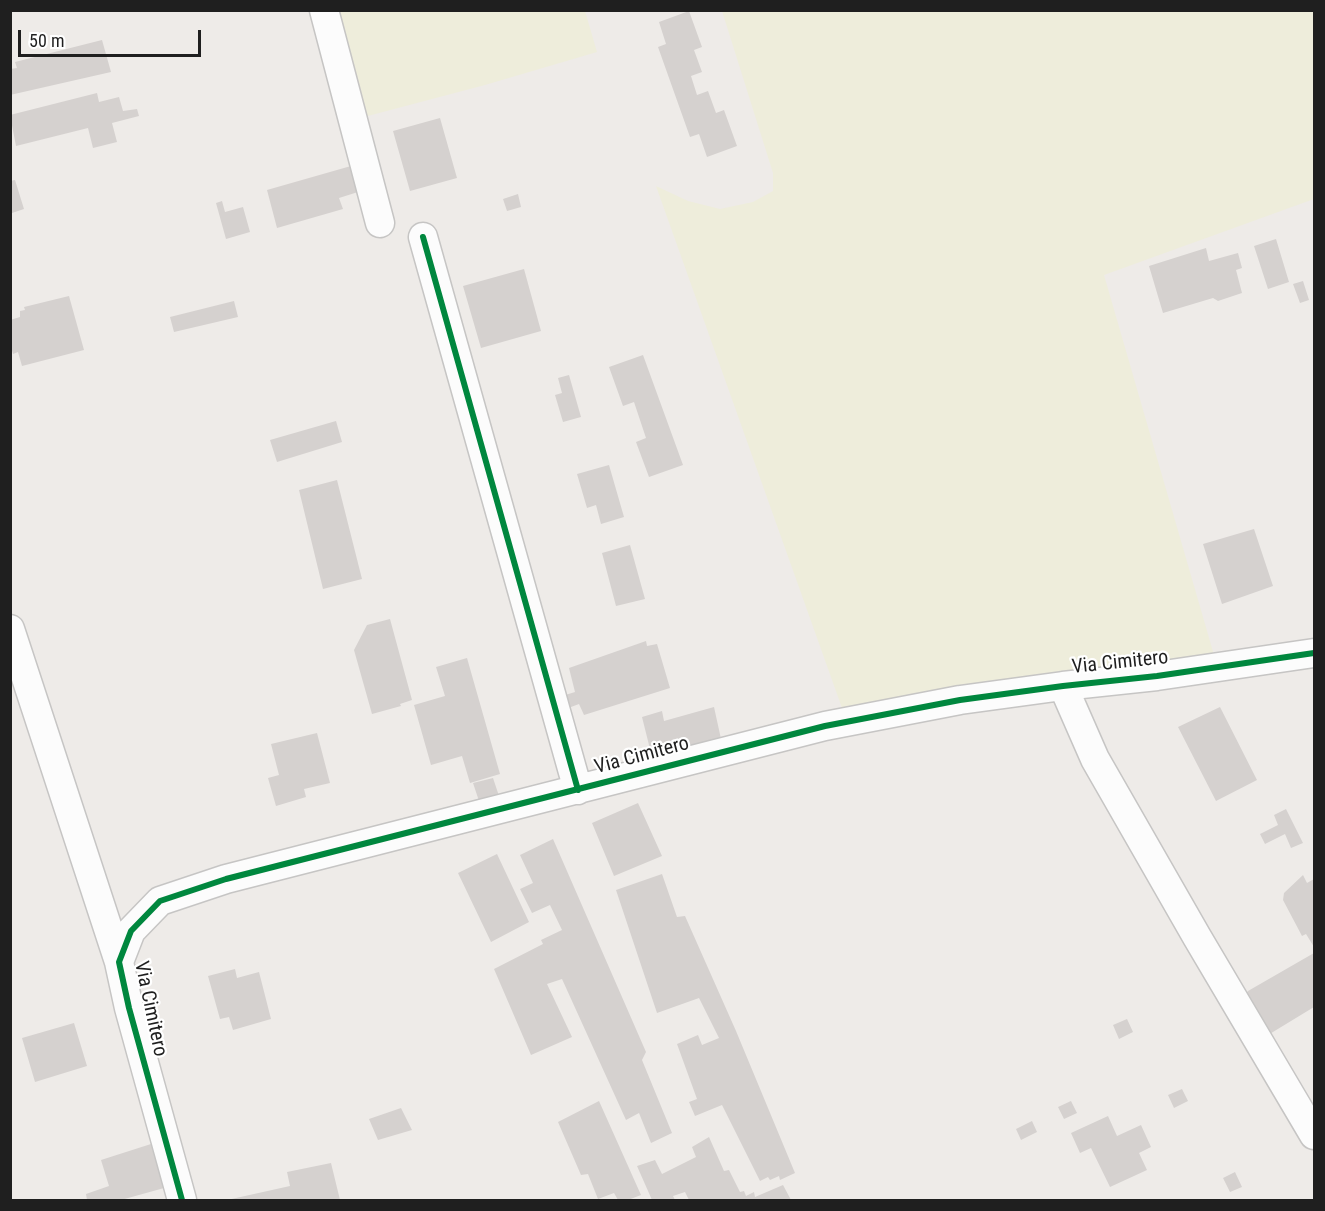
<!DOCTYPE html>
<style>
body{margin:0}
#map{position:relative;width:1325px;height:1211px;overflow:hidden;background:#eeebe8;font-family:"Roboto Condensed",sans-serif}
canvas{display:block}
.frame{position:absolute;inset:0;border:12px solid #1f1f1f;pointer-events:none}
.scale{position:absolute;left:18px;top:30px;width:183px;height:27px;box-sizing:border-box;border:3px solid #1f1f1f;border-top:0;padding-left:8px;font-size:18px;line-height:21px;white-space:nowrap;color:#1f1f1f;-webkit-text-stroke:4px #fff;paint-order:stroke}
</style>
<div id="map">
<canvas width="1325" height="1211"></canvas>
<div class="frame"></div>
<div class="scale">50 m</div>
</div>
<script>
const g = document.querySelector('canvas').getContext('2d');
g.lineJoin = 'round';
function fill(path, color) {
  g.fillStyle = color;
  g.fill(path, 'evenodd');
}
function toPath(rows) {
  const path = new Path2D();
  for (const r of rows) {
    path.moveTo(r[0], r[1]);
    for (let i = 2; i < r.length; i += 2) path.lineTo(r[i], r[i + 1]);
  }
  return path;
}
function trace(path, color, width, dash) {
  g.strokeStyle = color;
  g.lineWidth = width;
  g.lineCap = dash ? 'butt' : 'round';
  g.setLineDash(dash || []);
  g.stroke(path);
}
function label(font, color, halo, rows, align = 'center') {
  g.font = font + ' "Roboto Condensed",sans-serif';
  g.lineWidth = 4.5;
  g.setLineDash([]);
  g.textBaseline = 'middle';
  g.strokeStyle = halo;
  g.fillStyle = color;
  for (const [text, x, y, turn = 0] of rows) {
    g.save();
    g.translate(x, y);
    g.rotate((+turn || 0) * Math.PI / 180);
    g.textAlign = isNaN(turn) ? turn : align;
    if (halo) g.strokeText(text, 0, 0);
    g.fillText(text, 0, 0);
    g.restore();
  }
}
fill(toPath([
 [335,11,585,11,597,52,485,85,364,117],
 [722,11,1314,11,1314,199,1104,275,1214,655,1023,678,842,708,656,186,688,201,720,209,753,202,773,191,773,173]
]), '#eeeddb');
fill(toPath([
 [689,11,702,47,694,50,702,72,691,76,697,95,708,91,716,113,724,110,737,146,707,157,699,134,690,137,658,47,666,44,659,22],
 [102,40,111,72,10,95,10,69,17,68,15,62],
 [97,93,99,102,119,97,123,111,137,109,139,116,112,123,117,142,93,148,88,128,16,146,10,115],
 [440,118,457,178,410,191,393,131],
 [351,166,358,192,339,198,343,209,277,228,267,190],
 [15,180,24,209,12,213,10,181],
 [518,194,521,207,507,211,503,199],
 [222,201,225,212,243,207,250,232,226,239,216,203],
 [1276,239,1289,282,1268,289,1254,246],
 [1206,248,1209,261,1238,253,1242,268,1236,270,1242,293,1218,301,1213,298,1163,313,1149,266],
 [524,269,541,331,481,348,463,286],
 [1303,281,1309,300,1300,303,1293,284],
 [69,296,84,350,22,366,18,352,13,354,10,344,10,320,20,317,20,311,25,310,24,307],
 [234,301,238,317,174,332,170,317],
 [643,355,683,465,649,477,636,442,646,438,634,402,623,406,609,367],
 [569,375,581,417,563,422,555,395,562,393,558,378],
 [336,421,342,442,277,462,270,440],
 [609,465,624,517,601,524,596,505,587,508,577,474],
 [337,480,362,579,323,589,299,490],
 [1254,529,1273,586,1222,604,1203,544],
 [630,545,645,599,616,606,602,553],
 [390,619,412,700,400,704,401,706,372,714,354,650,367,625],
 [646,641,647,646,657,644,670,688,584,715,579,704,563,710,559,697,575,692,569,668],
 [467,658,500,774,470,783,462,756,431,765,414,705,445,696,436,667],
 [714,707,721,739,652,757,642,717,662,711,664,721],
 [1220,707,1257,780,1216,801,1178,727],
 [317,733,330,783,304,789,306,797,276,806,268,778,279,775,271,744],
 [493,778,499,796,479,801,473,783],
 [638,803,662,856,614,876,592,823],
 [1286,809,1303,843,1291,848,1285,834,1265,844,1260,834,1278,825,1274,815],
 [553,839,646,1052,642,1060,672,1133,651,1143,639,1113,626,1120,562,979,547,984,572,1037,531,1055,494,969,543,944,541,940,562,930,550,905,532,913,520,889,533,883,520,855],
 [497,854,529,922,491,942,458,873],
 [662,874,677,917,685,916,736,1031,795,1173,780,1180,779,1176,770,1180,768,1177,760,1181,722,1105,695,1116,689,1102,697,1099,677,1044,698,1035,702,1045,719,1038,699,998,657,1013,616,890],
 [1303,875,1307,883,1314,879,1314,947,1306,934,1302,936,1283,900,1284,893],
 [1314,953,1314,1007,1268,1035,1245,995,1248,991],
 [235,969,237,978,259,972,271,1019,233,1030,229,1017,220,1019,208,976],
 [1127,1019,1133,1032,1119,1039,1113,1025],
 [74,1023,87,1066,35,1082,22,1038],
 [1182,1089,1188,1101,1174,1108,1168,1095],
 [599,1101,641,1195,628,1200,618,1200,614,1193,598,1199,588,1174,581,1175,558,1122],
 [1071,1101,1077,1113,1064,1119,1058,1107],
 [401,1108,412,1130,378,1140,369,1119],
 [1108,1116,1117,1136,1141,1125,1151,1147,1139,1153,1147,1170,1110,1187,1091,1148,1080,1153,1071,1133],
 [1032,1121,1037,1132,1021,1140,1016,1129],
 [709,1137,724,1171,729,1170,740,1192,744,1191,746,1196,754,1192,755,1197,783,1185,791,1200,689,1200,685,1192,673,1196,675,1200,652,1200,637,1166,655,1160,662,1174,696,1157,692,1147],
 [151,1144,164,1188,121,1200,87,1200,86,1194,109,1186,101,1160],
 [331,1163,340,1200,227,1200,290,1186,287,1172],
 [1235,1172,1242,1187,1230,1192,1223,1178]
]), '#d5d1cf');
const minor = toPath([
 [324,10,380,223],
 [423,237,578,790],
 [10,629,119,962],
 [1063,686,1095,759,1197,937,1314,1135],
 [182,1200,129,1008,119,962,131,931,160,901,226,879,825,726,960,700,1063,686,1157,676,1314,653]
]);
trace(minor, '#c6c5c4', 31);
trace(minor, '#fcfcfc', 28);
trace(toPath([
 [423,237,578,790],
 [182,1200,129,1008,119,962,131,931,160,901,226,879,825,726,960,700,1063,686,1157,676,1314,653]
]), '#00873e', 6);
label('20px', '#1f1f1f', '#fff', [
 ["Via Cimitero",1120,663,-6],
 ["Via Cimitero",642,756,-15],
 ["Via Cimitero",150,1009,78]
]);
</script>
